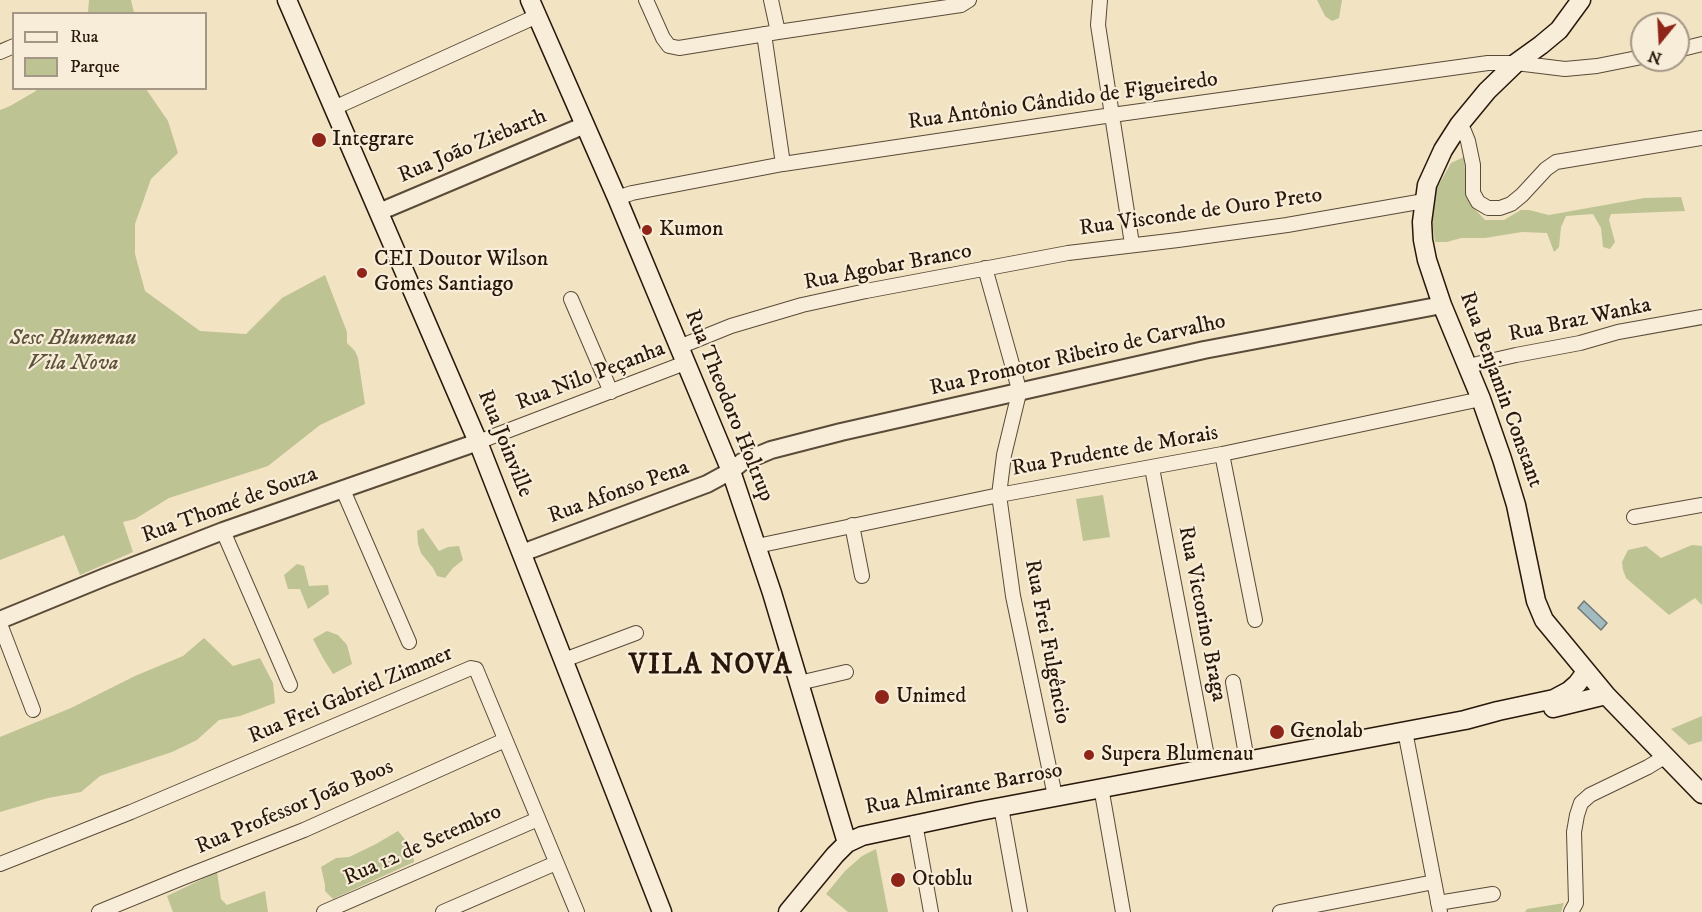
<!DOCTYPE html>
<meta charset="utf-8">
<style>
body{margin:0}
#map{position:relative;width:1702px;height:912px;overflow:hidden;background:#f2e3c3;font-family:"IM FELL DW Pica",serif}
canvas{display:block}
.legend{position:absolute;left:12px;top:12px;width:195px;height:78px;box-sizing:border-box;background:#f7edd8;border:2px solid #a49786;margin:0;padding:8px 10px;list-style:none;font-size:18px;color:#28170a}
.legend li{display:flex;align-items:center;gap:12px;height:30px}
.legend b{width:30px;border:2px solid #a49786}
.north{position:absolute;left:1630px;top:12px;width:60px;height:60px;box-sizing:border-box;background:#f7edd8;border:2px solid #a49786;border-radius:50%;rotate:198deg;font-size:16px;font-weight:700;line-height:24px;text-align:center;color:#28170a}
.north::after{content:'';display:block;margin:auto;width:21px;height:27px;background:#8f2418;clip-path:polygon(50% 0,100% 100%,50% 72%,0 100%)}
</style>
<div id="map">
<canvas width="1702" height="912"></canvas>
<ul class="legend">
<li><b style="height:8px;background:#f7edd8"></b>Rua</li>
<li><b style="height:16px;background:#bdc392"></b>Parque</li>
</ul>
<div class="north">N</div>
</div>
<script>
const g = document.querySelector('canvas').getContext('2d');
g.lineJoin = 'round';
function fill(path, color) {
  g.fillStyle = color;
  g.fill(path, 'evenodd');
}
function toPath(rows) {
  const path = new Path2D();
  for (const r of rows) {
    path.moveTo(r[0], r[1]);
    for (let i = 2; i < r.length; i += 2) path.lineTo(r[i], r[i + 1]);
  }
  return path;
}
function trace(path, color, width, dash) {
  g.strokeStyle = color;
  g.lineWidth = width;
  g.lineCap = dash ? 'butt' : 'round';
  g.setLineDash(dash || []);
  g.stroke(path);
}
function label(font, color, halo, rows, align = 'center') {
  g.font = font + ' "IM FELL DW Pica",serif';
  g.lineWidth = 4.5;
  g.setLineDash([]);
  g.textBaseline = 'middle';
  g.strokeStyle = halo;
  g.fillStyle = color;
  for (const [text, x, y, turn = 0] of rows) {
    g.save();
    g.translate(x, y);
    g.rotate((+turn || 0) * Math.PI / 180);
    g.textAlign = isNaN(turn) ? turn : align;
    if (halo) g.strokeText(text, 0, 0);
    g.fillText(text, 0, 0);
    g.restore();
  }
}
fill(toPath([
 [89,0,131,0,134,13,88,13],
 [1317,0,1342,0,1339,18,1332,21,1325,16],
 [35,89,146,89,168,121,178,153,151,179,135,224,135,254,145,291,200,331,246,334,282,298,325,275,347,332,347,343,355,351,358,358,365,404,320,425,268,466,169,498,135,519,123,522,133,552,80,575,64,535,0,560,0,110,10,106,36,91],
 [1464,157,1466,181,1470,204,1485,220,1504,220,1521,210,1529,210,1549,215,1644,198,1681,197,1685,211,1611,214,1609,220,1615,242,1610,249,1603,247,1601,228,1593,214,1566,216,1561,227,1559,247,1554,252,1547,233,1522,232,1485,238,1461,238,1447,242,1435,242,1432,221,1433,195,1451,163],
 [1103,495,1110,537,1083,541,1076,499],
 [423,528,439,551,448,547,459,546,463,560,453,568,445,578,437,576,433,568,421,553,418,544,417,531],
 [1692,545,1702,546,1702,605,1695,598,1669,615,1626,578,1623,570,1622,562,1628,550,1646,546,1661,558],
 [297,564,304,566,309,586,328,585,329,594,308,609,300,589,288,589,284,575],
 [327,631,338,635,347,645,352,664,333,674,323,658,313,639],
 [204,638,233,666,260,658,273,683,275,703,240,716,219,720,197,740,172,752,100,776,81,792,48,798,0,812,0,737,71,708,135,676,183,656],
 [1702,716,1702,741,1689,745,1671,729],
 [398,831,412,848,414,862,333,899,325,891,325,885,321,867,336,858,349,857,376,844],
 [876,849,888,912,848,912,826,894,845,871,862,856],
 [217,872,221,899,227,905,265,891,268,912,173,912,167,896],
 [1564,903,1561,912,1525,912,1527,909]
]), '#bdc392');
const water = toPath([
 [1584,601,1607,623,1601,630,1578,608,1584,601]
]);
fill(water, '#a1bbbf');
trace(water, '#717977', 1.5);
const minor = toPath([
 [646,0,663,38,669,46,679,48,778,32,961,5,969,0],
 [771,0,778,32],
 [1100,0,1098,25,1132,244],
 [764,34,783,164],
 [1678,50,1702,44],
 [0,52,14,46],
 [334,108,537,16],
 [1459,125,1464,131,1468,141,1473,165,1473,193,1478,202,1488,208,1500,208,1511,204,1522,195,1546,169,1556,162,1702,138],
 [617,198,632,193,783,164,1112,115,1488,63,1516,63,1565,69,1597,66,1642,57],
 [985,268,1017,382,1019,393,1004,455,999,495,1013,596,1055,796],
 [571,299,611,392],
 [679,347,731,326,802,305,866,291,1068,253,1178,240,1287,225,1424,201],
 [1468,366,1516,355,1580,343,1618,332,1702,317],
 [478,442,685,363],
 [1222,454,1255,620],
 [1152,468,1209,767],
 [343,490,409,642],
 [1634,517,1702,505],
 [852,525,862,576],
 [223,531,290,685],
 [757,546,999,495,1222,454,1481,399],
 [0,624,33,710],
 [564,660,636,633],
 [1233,682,1247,760],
 [799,683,846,672],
 [1405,731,1440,912],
 [1101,787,1123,912],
 [1001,807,1020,912],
 [915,823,931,912],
 [0,864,131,812,471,668,476,669,577,912],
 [1438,903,1493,894],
 [99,912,182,878,304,830,505,740],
 [324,912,538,819],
 [443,912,556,863],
 [1280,912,1434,882],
 [1571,912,1576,903,1574,832,1577,815,1581,803,1590,795,1648,767,1666,756]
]);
const tertiary = toPath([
 [379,212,585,125],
 [522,553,707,484,731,471,742,462,771,450,841,432,1204,350,1442,305],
 [0,620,105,577,223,531,478,442]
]);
const secondary = toPath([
 [287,0,478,442,662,912],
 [530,0,617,198,731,471,772,593,847,843],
 [1581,0,1559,30,1541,45,1516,63,1487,91,1459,125,1443,150,1427,185,1422,222,1423,240,1427,260,1442,305,1481,399,1502,459,1516,505,1536,601,1544,620,1606,695,1702,794],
 [1553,708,1606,695],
 [788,912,835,855,847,843,862,836,980,811,1465,720,1498,711,1554,699,1569,691,1577,684,1586,672]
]);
trace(minor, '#5a4a38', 16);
trace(tertiary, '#5a4a38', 20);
trace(secondary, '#28170a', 21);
trace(minor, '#f7edd8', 14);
trace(tertiary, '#f7edd8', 16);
trace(secondary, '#f7edd8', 18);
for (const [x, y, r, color] of [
 [319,140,8,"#8f2418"],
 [647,230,6,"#8f2418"],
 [362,273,6,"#8f2418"],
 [882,697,8,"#8f2418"],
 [1277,732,8,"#8f2418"],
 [1089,755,6,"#8f2418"],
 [898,880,8,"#8f2418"]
]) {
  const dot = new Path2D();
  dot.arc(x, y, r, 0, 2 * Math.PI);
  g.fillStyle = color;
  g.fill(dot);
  trace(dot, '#f7edd8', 2);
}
label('22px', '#28170a', '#f7edd8', [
 ["Rua Antônio Cândido de Figueiredo",1063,102,-8],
 ["Rua João Ziebarth",473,147,-23],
 ["Rua Visconde de Ouro Preto",1201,213,-8],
 ["Rua Agobar Branco",888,268,-11],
 ["Rua Braz Wanka",1580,321,-12],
 ["Rua Promotor Ribeiro de Carvalho",1078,356,-13],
 ["Rua Nilo Peçanha",591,377,-21],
 ["Rua Benjamin Constant",1500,390,70],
 ["Rua Theodoro Holtrup",728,406,68],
 ["Rua Joinville",504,444,68],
 ["Rua Prudente de Morais",1115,452,-10],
 ["Rua Afonso Pena",619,493,-20],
 ["Rua Thomé de Souza",230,506,-20],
 ["Rua Victorino Braga",1201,614,79],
 ["Rua Frei Fulgêncio",1046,642,79],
 ["Rua Frei Gabriel Zimmer",351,696,-23],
 ["Rua Almirante Barroso",964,790,-11],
 ["Rua Professor João Boos",295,808,-23],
 ["Rua 12 de Setembro",423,846,-24]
]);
label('22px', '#28170a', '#f7edd8', [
 ["Integrare",332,140],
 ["Kumon",659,230],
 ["CEI Doutor Wilson",374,260],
 ["Gomes Santiago",374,285],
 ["Unimed",896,697],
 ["Genolab",1290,732],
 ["Supera Blumenau",1101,755],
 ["Otoblu",912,880]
], 'left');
label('italic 22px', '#5c533a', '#f7edd8', [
 ["Sesc Blumenau",73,339],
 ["Vila Nova",73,364]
]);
g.letterSpacing = '1.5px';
label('bold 28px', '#28170a', '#f7edd8', [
 ["VILA NOVA",711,667]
]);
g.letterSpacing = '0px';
</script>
